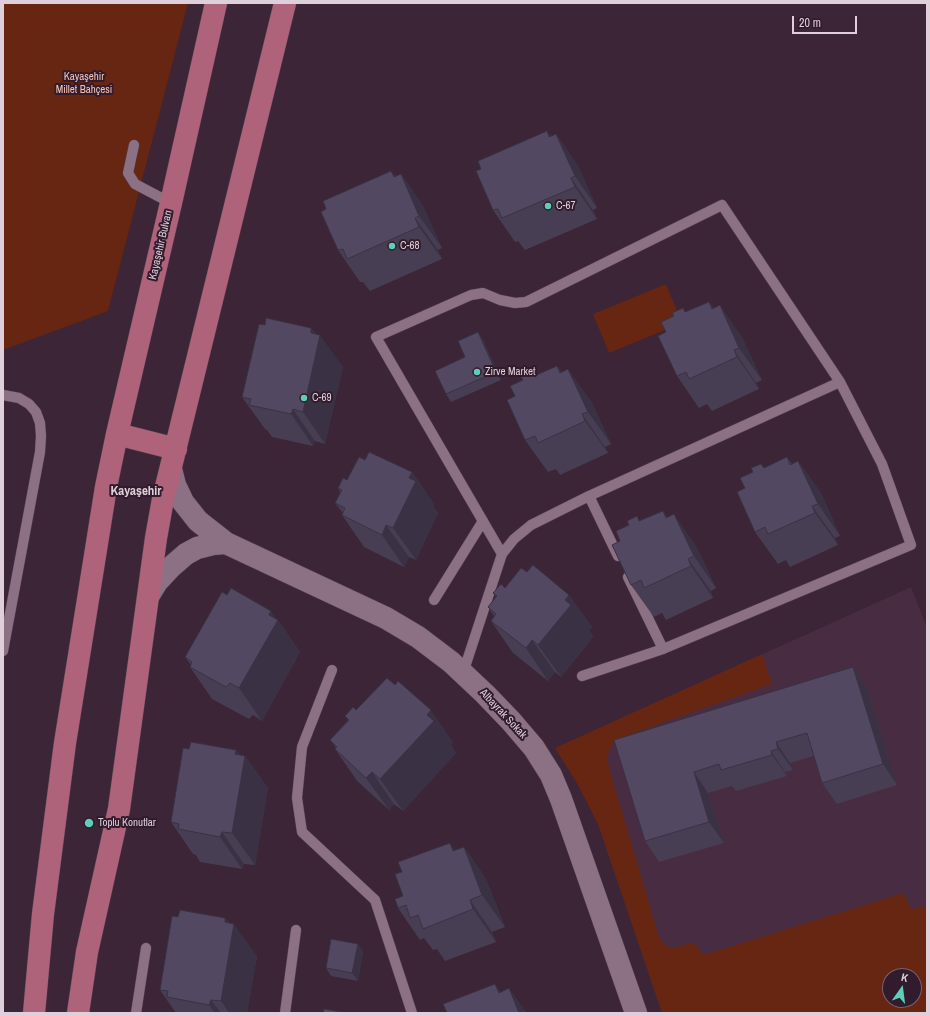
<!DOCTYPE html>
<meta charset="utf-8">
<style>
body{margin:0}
#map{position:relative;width:930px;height:1016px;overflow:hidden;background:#3b2536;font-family:"Archivo Narrow",sans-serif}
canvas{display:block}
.frame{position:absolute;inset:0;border:4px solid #decfda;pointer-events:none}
.north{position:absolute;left:882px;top:968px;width:40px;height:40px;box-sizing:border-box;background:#311b2c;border:1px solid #766372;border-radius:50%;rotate:14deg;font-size:11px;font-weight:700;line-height:16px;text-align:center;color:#decfda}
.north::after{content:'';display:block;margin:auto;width:14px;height:18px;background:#5cceba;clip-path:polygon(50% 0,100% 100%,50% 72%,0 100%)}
.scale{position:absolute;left:792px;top:16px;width:65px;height:18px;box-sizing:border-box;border:2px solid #decfda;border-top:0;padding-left:5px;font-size:12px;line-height:14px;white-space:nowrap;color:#decfda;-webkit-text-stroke:3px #311b2c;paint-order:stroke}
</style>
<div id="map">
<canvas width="930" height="1016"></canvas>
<div class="frame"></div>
<div class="north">K</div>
<div class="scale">20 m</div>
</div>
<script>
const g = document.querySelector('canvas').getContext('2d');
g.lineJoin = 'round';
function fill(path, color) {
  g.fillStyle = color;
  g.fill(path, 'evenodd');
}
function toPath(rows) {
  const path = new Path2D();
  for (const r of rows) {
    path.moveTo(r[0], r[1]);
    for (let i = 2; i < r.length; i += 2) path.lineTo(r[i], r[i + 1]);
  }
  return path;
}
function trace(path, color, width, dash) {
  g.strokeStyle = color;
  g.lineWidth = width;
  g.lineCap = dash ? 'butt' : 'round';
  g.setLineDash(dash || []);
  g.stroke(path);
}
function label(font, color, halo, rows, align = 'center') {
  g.font = font + ' "Archivo Narrow",sans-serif';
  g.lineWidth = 4;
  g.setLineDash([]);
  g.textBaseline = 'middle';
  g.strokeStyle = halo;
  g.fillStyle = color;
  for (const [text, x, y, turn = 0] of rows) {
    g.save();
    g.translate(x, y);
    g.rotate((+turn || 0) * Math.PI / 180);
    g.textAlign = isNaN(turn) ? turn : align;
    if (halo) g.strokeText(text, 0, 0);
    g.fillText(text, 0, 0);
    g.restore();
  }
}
fill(toPath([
 [911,587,927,628,927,1013,662,1013,598,824,577,783,555,748],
 [890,976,914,976,914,1000,890,1000]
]), '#482c41');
fill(toPath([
 [3,3,188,3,108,311,3,350],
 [666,284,682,323,609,353,593,314],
 [762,654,772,684,628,735,615,741,609,750,607,760,611,775,659,937,668,948,678,947,691,943,696,945,703,955,903,893,911,909,927,905,927,1013,662,1013,598,824,577,783,555,748],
 [890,976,914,976,914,1000,890,1000]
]), '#662611');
const lane = toPath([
 [134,145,128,173,135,184,171,203],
 [3,395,19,398,29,404,36,412,40,423,41,436,40,452,3,651],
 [589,496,618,556],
 [502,554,376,337,471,295,483,293,500,300,515,303,526,302,722,205,840,382,882,464,911,545,663,649,582,676],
 [628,577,663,649],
 [434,600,483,521],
 [332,670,302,747,297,798,302,832,375,900,412,1013],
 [463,673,502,554,514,539,531,525,589,496,840,382],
 [136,1013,146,948],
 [285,1013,296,930]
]);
const secondary = toPath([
 [171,469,175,485,183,502,198,521,226,543,386,618,418,637,451,662,485,694,511,721,534,748,551,775,561,799,636,1013],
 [149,595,157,582,171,567,186,554,197,548,213,544,226,543]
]);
const primary = toPath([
 [117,434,176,449],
 [34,1013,43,914,65,743,106,487,117,434,171,203,216,3],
 [78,1013,87,952,119,809,156,538,163,499,285,3]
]);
trace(lane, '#564352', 11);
trace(secondary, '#564352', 23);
trace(primary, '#564352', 23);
trace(lane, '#8c7185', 10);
trace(secondary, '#8c7185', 22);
trace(primary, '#ae637a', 22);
fill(toPath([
 [547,131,550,136,556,134,578,166,597,208,593,210,597,219,525,250,518,241,515,242,493,210,481,169],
 [391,171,395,176,401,174,423,206,442,248,438,250,442,259,370,291,363,282,360,282,338,250,326,209],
 [709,302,713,308,742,337,762,380,756,383,759,389,712,411,707,404,699,408,677,376,686,312],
 [265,325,311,328,343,367,325,444,315,441,313,446,272,437,267,430,265,429,242,397],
 [478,332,483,340,501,380,451,402,446,394],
 [557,366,561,372,591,401,611,444,605,447,608,453,560,475,556,469,548,472,525,440,515,396,532,372,535,376],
 [787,457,792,464,798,461,821,493,840,536,835,538,838,545,790,567,786,560,778,564,755,532,753,472,761,464,764,468],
 [365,460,412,472,434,504,433,506,438,513,416,560,409,557,404,567,364,547,342,515,343,513,335,503,340,492,338,488,347,480],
 [663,511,667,517,696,546,716,588,711,591,713,598,666,620,662,613,654,617,631,585,620,541,629,525,637,516,640,521],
 [527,572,569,595,592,627,589,630,593,637,561,677,555,672,548,681,513,653,491,621,494,616,488,607,496,597,493,593,505,588],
 [227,595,277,619,300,652,262,721,253,715,249,719,212,699,190,667,191,665,185,657],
 [853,667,867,688,897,785,837,804,822,783,814,756,790,763,793,770,785,772,787,776,736,791,732,786,708,793,724,843,659,862,645,841,614,740],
 [356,710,453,742,451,745,456,753,403,811,394,804,389,810,357,781,335,749,336,748,330,740,348,720,345,716],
 [236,750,240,755,245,756,268,788,255,865,244,864,242,869,200,862,196,855,193,854,171,822],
 [464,847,486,879,505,927,492,932,496,942,445,961,437,949,433,950,424,938,420,940,398,908,403,896,455,850],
 [178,917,225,918,257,956,247,1013,176,1013,160,990],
 [358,944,363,952,358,981,331,976,326,968]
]), '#473e53');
fill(toPath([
 [547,131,569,163,556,134,578,166,597,208,575,176,549,137],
 [391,171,414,204,401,174,423,206,442,248,419,216,394,177],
 [571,178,593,210,597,219,575,187],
 [415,218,438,250,442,259,419,227],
 [720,305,742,337,762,380,739,348],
 [311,328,319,339,320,335,343,367,325,444,303,412],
 [478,332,483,340,501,380,496,372],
 [734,350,756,383,759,389,737,357],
 [568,369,591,401,611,444,588,412],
 [293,409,315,441,313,446,291,414],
 [582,414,605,447,608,453,585,421],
 [3,445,5,447,3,456],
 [798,461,821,493,840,536,818,504],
 [412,472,434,504,433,506,438,513,416,560,393,528,409,478],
 [812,506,835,538,838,545,815,513],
 [674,514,696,546,716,588,694,556],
 [386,525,409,557,404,567,382,535],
 [688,559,711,591,713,598,691,566],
 [569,595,592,627,589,630,593,637,561,677,538,645,565,600],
 [271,611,300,652,262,721,239,688],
 [532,640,555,672,548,681,526,648],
 [853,667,867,688,897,785,883,764],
 [431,710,453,742,451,745,456,753,403,811,380,779,427,715],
 [776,742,790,763,793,770,778,749],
 [236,750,244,761,245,756,268,788,255,865,232,833,235,754],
 [771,751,785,772,787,776,772,755],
 [372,772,394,804,389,810,366,778],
 [694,772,708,793,724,843,709,822],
 [222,832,244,864,242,869,220,837],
 [450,843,472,875,453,851],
 [464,847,486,879,505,927,482,895],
 [470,900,492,932,496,942,473,909],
 [225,918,233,929,234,924,257,956,247,1013,229,1013,221,1001],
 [358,944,363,952,358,981,352,973],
 [495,984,516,1013,499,993],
 [509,988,527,1013,519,1013],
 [211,1000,221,1013,215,1013,209,1005]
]), '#3a3244');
const building = toPath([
 [547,131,549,137,556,134,575,176,571,178,575,187,502,218,498,209,493,210,476,171,481,169,478,161,547,131],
 [391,171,394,177,401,174,419,216,415,218,419,227,347,259,343,249,338,250,321,212,326,209,323,201,391,171],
 [709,302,712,309,720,305,739,348,734,350,737,357,689,379,686,372,677,376,658,336,666,332,661,322,674,316,672,313,683,308,685,312,709,302],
 [266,318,311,328,311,333,320,335,303,412,293,409,291,414,249,405,251,399,242,397,259,324,265,325,266,318],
 [478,332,496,372,446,394,435,371,465,357,458,341,478,332],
 [557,366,560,373,568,369,588,412,582,414,585,421,538,443,535,436,525,440,507,400,515,396,510,386,523,380,521,377,532,372,534,376,557,366],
 [369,452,412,472,409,478,416,481,393,528,386,525,382,535,342,515,345,508,335,503,342,490,338,488,343,478,347,480,359,457,365,460,369,452],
 [787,457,790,465,798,461,818,504,812,506,815,513,768,534,765,527,755,532,737,492,745,488,740,478,753,472,751,468,761,464,764,468,787,457],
 [663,511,666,518,674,514,694,556,688,559,691,566,644,588,641,580,631,585,612,545,620,541,616,531,629,525,627,521,637,516,639,521,663,511],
 [533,565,569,595,565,600,571,605,538,645,532,640,526,648,491,621,496,614,488,607,497,596,493,593,501,584,505,588,521,568,527,572,533,565],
 [231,588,271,611,269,615,278,620,239,688,230,683,226,687,190,667,192,662,185,657,222,592,227,595,231,588],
 [853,667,883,764,822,783,807,733,776,742,778,749,771,751,772,755,721,770,719,764,694,772,709,822,645,841,614,740,853,667],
 [387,678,395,685,398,681,431,710,427,715,434,721,380,779,372,772,366,778,335,749,337,747,330,740,349,720,345,716,353,707,356,710,387,678],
 [191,742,236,750,235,754,245,756,232,833,222,832,220,837,178,829,179,824,171,822,183,748,189,749,191,742],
 [450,843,453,851,464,847,482,895,470,900,473,909,423,929,418,915,410,918,406,905,398,908,395,899,403,896,395,874,402,872,398,862,450,843],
 [180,910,225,918,225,922,234,924,221,1001,211,1000,209,1005,167,997,168,991,160,990,172,916,178,917,180,910],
 [331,939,358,944,352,973,326,968,331,939],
 [495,984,499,993,509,988,519,1013,447,1013,443,1004,495,984],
 [324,1009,347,1013,323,1013,324,1009]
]);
fill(building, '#534861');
trace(building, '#3a3244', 1);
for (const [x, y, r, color] of [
 [548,206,4,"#5cceba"],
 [392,246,4,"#5cceba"],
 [477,372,4,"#5cceba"],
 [304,398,4,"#5cceba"],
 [89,823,5,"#5cceba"]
]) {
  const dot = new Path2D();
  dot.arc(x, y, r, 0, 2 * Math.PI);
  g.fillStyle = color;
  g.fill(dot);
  trace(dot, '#311b2c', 1.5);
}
label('11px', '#f1c3b5', '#311b2c', [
 ["Kayaşehir",84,77],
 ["Millet Bahçesi",84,90]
]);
label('11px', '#decfda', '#311b2c', [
 ["C-67",556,206],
 ["C-68",400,246],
 ["Zirve Market",485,372],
 ["C-69",312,398],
 ["Toplu Konutlar",98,823]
], 'left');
label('11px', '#decfda', '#311b2c', [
 ["Kayaşehir Bulvarı",161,245,-77],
 ["Albayrak Sokak",503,714,47]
]);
label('bold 13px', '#decfda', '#311b2c', [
 ["Kayaşehir",136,492]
]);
</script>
